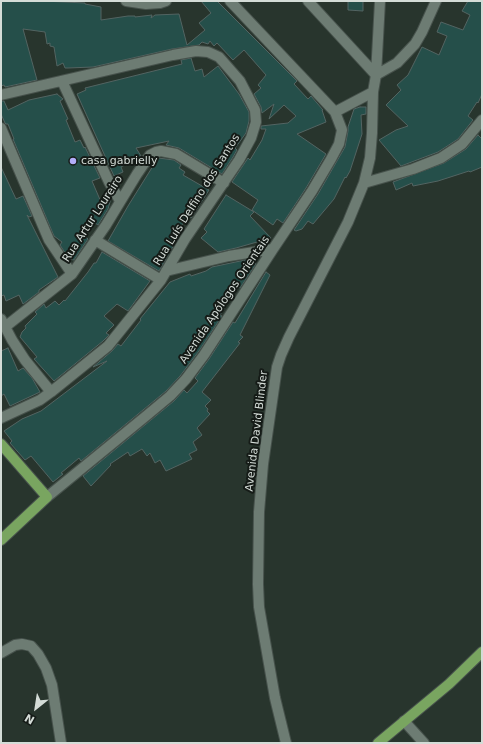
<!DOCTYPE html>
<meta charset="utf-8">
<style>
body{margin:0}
#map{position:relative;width:483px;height:744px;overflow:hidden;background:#28352d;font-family:"DejaVu Sans",sans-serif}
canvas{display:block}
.frame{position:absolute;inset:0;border:2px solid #d4dcd7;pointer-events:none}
.north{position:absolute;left:16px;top:688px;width:40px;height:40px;-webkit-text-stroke:3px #151b17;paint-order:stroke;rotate:210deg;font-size:11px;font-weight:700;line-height:16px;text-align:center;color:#d4dcd7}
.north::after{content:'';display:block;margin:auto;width:14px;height:18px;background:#d4dcd7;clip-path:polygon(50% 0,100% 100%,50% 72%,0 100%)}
</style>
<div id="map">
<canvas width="483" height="744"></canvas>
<div class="frame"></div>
<div class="north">N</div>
</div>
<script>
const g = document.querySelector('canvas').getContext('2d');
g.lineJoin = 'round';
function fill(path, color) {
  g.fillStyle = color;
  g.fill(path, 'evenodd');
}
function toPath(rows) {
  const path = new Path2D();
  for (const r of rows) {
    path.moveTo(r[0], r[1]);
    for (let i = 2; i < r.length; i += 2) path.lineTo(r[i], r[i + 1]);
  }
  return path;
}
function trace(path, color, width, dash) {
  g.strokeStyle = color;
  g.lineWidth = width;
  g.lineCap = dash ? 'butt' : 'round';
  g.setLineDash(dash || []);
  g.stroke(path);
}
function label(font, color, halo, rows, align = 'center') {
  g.font = font + ' "DejaVu Sans",sans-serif';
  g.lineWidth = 4;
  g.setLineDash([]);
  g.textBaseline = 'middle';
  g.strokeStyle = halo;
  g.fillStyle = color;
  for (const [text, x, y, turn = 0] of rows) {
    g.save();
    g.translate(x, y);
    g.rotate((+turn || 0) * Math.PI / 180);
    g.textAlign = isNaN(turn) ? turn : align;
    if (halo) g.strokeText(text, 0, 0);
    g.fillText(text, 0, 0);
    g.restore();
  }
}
const building = toPath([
 [1,1,43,1,85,3,85,4,101,7,101,20,128,16,135,16,135,17,152,15,151,18,155,15,179,14,187,45,205,30,199,23,211,13,201,1,217,1,297,81,294,84,308,99,311,96,323,110,322,110,326,122,297,134,326,154,306,188,283,223,277,219,273,225,252,210,258,200,232,182,248,158,250,160,262,140,266,129,261,129,261,126,288,123,296,116,284,105,269,119,274,104,262,113,261,107,254,94,261,88,258,85,266,75,244,50,233,60,217,43,214,46,210,41,208,44,202,42,199,45,172,49,93,67,68,68,65,68,63,63,57,66,54,47,50,46,50,43,47,44,45,32,23,29,37,80,5,87,4,85,1,86,1,1],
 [348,1,363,1,363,11,348,10,348,1],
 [468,1,482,1,482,94,478,103,477,102,468,116,473,120,458,139,438,152,401,166,379,140,396,130,408,126,386,105,401,90,397,85,408,75,422,47,439,55,447,36,437,32,441,22,463,30,470,15,462,11,468,1],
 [191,58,195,71,202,69,204,77,218,66,239,94,249,112,249,121,246,133,235,148,237,150,233,157,222,174,179,148,166,145,169,141,136,148,141,156,121,167,123,172,114,176,77,94,86,90,85,88,182,64,181,60,191,58],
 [57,94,63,99,60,101,68,119,66,120,75,142,80,140,84,148,85,147,100,178,92,181,101,202,111,198,108,209,98,225,95,223,85,236,88,239,74,260,69,259,60,245,62,242,54,236,13,139,14,139,8,124,6,124,5,123,1,114,1,101,4,101,8,110,29,100,57,94],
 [360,107,366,107,366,114,361,115,362,134,350,171,346,178,345,177,334,199,313,224,308,221,302,229,296,231,294,230,318,194,345,147,348,131,348,127,354,109,360,107],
 [478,135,482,139,482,167,470,172,469,171,438,181,413,186,412,183,396,190,393,182,444,163,466,149,478,135],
 [158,158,174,160,181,165,179,168,185,172,183,175,209,190,191,218,188,216,182,225,176,235,179,236,159,271,108,241,128,206,158,158],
 [1,167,16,199,23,196,32,216,29,217,27,215,58,277,39,290,39,292,23,304,19,295,6,301,4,295,1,296,1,167],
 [226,195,254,212,250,216,271,238,236,248,218,252,201,238,207,232,204,229,226,195],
 [102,252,150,281,128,311,117,304,104,316,114,325,106,333,109,335,103,341,54,381,34,359,37,357,20,337,22,332,26,328,25,326,37,314,35,312,44,304,46,308,55,301,59,305,64,300,65,301,88,272,94,263,96,263,102,252],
 [250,259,256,264,240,288,238,287,232,295,220,315,222,316,199,351,180,376,166,391,81,461,79,458,61,473,63,474,53,482,31,456,25,460,10,443,12,441,4,431,22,419,41,411,107,361,93,367,112,351,118,344,121,346,141,320,140,319,170,282,190,274,191,276,206,271,212,267,250,259],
 [266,272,270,275,240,335,243,337,238,342,240,343,202,392,211,400,205,406,208,409,207,411,210,414,197,428,202,435,193,442,197,450,189,454,192,459,166,471,160,460,155,463,150,453,147,456,142,449,130,456,128,452,110,464,111,465,91,486,83,476,174,401,184,390,187,393,198,381,195,378,209,359,233,322,235,323,266,272],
 [8,348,18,371,23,368,32,378,40,392,10,406,4,394,1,396,1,351,8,348]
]);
fill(building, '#254f4a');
trace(building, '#536462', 1);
const minor = toPath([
 [126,1,146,4,160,3,166,1],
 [230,1,335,112],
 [308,1,376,75,397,63,415,44,422,32,436,1],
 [62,81,109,182,120,201],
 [1,95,173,55,196,51,208,52,219,57,240,81,255,110,256,122,251,138,239,160,185,239,161,280,108,346,51,392,40,400,1,418],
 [1,128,49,240,72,274],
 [364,183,413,169,441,158,462,144,482,120],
 [95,240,161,280],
 [166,271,229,256,273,249],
 [1,319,12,340,25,360,51,392],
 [5,327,72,274,106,225,137,174,150,155,156,152,161,151,176,154,224,183],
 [47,497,146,416,170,396,186,379,204,355,273,249,312,191,331,159,339,144,342,130,335,112,373,92],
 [1,653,15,645,22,644,31,646,38,654,46,668,52,685,61,743],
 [404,721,424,743],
 [286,743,275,698,259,607,258,584,259,512,263,464,277,367,281,355,289,337,348,222,364,183,370,158,372,133,373,92,376,75,380,1]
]);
const major = toPath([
 [1,444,47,497,1,540],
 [378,743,449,684,482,652]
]);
trace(minor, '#47524c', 12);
trace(major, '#47524c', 12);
trace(minor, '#6d7c73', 10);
trace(major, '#79a560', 10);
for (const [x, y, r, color] of [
 [73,161,4,"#b2adf9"]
]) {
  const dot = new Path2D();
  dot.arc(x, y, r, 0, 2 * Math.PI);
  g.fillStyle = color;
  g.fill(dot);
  trace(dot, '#151b17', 1.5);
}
label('11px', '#d4dcd7', '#151b17', [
 ["casa gabrielly",81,161]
], 'left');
label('11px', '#d4dcd7', '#151b17', [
 ["Rua Luís Delfino dos Santos",197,200,-58],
 ["Rua Artur Loureiro",93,219,-57],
 ["Avenida Apólogos Orientais",225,300,-56],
 ["Avenida David Blinder",257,431,-83]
]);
</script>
